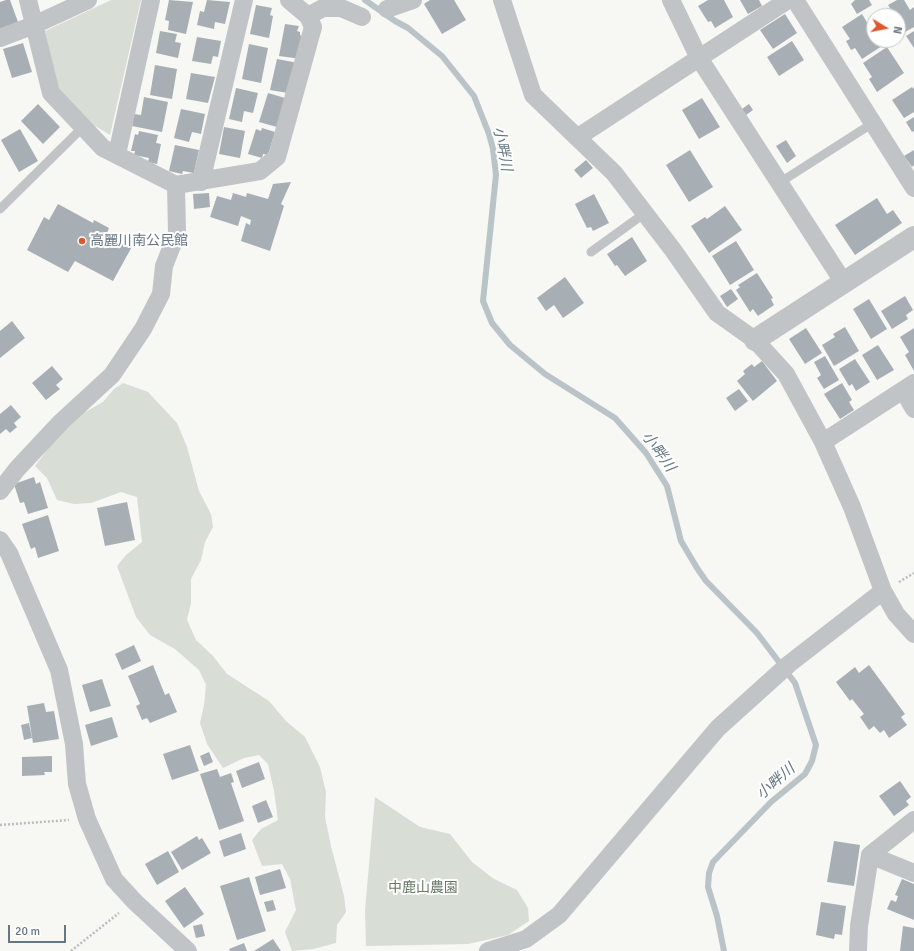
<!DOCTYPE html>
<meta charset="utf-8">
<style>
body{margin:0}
#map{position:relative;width:914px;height:951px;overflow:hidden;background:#f7f7f4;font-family:Signika,sans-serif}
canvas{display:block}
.north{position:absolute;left:866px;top:8px;width:40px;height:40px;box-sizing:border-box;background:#fff;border:1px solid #c2c8ce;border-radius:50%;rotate:100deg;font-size:11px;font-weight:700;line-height:16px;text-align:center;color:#677684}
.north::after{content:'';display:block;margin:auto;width:14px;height:18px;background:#de582d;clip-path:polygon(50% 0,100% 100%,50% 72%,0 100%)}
.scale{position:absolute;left:8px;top:925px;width:58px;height:18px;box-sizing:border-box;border:2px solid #677684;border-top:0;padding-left:5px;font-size:12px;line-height:14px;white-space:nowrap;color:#677684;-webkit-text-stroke:3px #fff;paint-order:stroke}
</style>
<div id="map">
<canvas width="914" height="951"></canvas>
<div class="north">N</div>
<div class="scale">20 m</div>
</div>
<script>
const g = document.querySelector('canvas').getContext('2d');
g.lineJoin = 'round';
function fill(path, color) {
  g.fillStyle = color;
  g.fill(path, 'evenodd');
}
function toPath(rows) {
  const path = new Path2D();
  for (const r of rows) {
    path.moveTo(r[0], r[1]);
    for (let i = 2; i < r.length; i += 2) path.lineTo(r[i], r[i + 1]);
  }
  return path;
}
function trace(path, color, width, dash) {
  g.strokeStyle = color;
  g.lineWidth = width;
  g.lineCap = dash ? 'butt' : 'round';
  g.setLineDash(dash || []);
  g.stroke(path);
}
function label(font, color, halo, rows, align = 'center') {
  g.font = font + ' Signika,"Noto Sans JP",sans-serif';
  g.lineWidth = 4;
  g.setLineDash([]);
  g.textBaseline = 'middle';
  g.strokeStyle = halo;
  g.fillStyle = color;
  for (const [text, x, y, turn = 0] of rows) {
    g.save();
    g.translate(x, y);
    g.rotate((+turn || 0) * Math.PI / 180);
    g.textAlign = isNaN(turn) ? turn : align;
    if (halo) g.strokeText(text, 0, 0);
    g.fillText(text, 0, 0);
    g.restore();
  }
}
fill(toPath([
 [111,0,141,0,110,135,87,121,57,86,45,31],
 [123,383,148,392,177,423,187,447,199,491,211,514,213,527,205,542,201,560,191,579,191,603,187,620,196,640,213,656,227,674,269,701,286,721,305,737,320,767,326,792,325,817,331,846,344,896,346,912,337,925,336,943,313,949,292,951,285,932,296,910,290,879,282,864,262,866,252,840,261,829,278,820,274,791,268,764,259,755,244,758,223,768,207,744,200,723,204,705,206,685,199,670,175,649,150,635,136,617,117,566,126,555,142,542,137,497,121,492,91,503,74,504,57,500,47,478,35,466,53,442,78,416,103,402,114,389],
 [375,797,420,827,450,834,472,862,494,879,517,890,528,908,529,921,508,935,468,944,366,946,365,910]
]), '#d8ddd5');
trace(toPath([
 [365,0,395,21,408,28,442,56,474,96,489,134,493,149,496,175,483,301,492,323,510,345,545,374,615,418,646,453,667,486,681,541,697,568,706,581,757,633,795,683,816,745,812,761,805,774,771,802,713,862,709,873,708,887,717,916,724,951]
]), '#b9c3c8', 6);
fill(toPath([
 [6,0,10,0,18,22,0,29,0,2],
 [169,0,193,2,186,34,168,30,169,21,165,20],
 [207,0,230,2,225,24,215,22,214,29,197,25,200,11,204,12],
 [430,0,454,0,466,20,442,34,424,4],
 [708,0,724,0,733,17,715,28,711,21,708,22,698,6],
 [740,0,759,0,762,6,748,14],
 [855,0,869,0,872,5,857,14,851,4],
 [897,0,904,0,910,10,914,7,914,27,905,32,898,20,898,16,895,16,888,5],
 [256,5,272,8,270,15,273,16,269,38,250,34],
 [785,14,797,33,773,49,760,30],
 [862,14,874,34,874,40,878,40,882,46,862,59,855,48,851,50,846,41,850,39,842,27],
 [285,24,299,26,297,31,300,32,300,35,302,36,301,59,279,56],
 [160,31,177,34,175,42,181,43,178,58,156,53],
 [914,31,914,48,906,36],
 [197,37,221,41,218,57,213,56,211,64,192,61],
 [792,41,804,60,779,76,767,57],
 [23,43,32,72,12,78,3,49],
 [249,44,268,48,261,83,242,79],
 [887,47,904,73,877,92,869,79,872,77,863,63],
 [277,59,298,63,288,93,270,90],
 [155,65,177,69,172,99,150,95],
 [191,73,215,77,208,103,186,99],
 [912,87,914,89,914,112,904,118,892,100],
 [236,88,258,93,253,113,244,111,242,122,229,119],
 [268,93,285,98,277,127,259,122],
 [144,97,168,102,162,132,132,126,134,114,141,115],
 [702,98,720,127,699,139,682,110],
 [38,104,60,127,43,144,21,121],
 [749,104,753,110,746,115,742,109],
 [181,109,205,114,201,134,192,132,189,142,174,138],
 [914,117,914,131,912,132,906,122],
 [224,127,245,131,240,158,219,154],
 [262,128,275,132,268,155,263,154,262,158,248,154,256,129,261,131],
 [20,129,38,161,19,172,1,140],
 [139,131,158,135,156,143,161,144,157,164,148,162,149,158,134,155,135,151,131,151,135,134,138,135],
 [786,140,796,156,787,163,776,146],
 [175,145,199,150,194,173,183,171,182,174,169,171],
 [690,150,713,187,689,202,666,165],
 [914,150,914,165,912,167,904,156],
 [586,160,593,168,581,178,574,170],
 [291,182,281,204,284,206,270,251,241,241,246,223,250,225,251,220,241,216,238,226,210,217,217,196,231,200,233,193,246,197,247,193,268,199,273,184],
 [209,193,210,207,194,209,193,194],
 [594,194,609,223,593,231,591,227,587,228,575,204],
 [877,198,887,214,893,210,902,223,855,255,835,225],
 [58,204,93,223,94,220,109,228,107,233,117,239,119,235,134,243,113,281,75,261,68,272,27,250,44,217,49,220],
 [725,206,742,230,709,253,691,226,705,217,707,219],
 [632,237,647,261,625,276,617,265,615,266,607,254],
 [736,241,754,270,730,285,712,256],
 [757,273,773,298,771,299,774,305,758,316,753,309,750,312,736,290,740,287,738,285],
 [565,277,584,303,563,318,554,305,546,311,537,298],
 [731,289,738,299,727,307,720,296],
 [905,296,913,310,906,315,908,319,892,329,881,311],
 [869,299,887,329,871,339,853,309],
 [12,321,25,338,0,358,0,331],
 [845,327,859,351,834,366,822,345,835,337,833,334],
 [806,328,822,353,805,364,789,339],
 [914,328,914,371,905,355,909,352,900,337],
 [878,345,894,370,877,380,862,355],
 [825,356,839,380,824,389,817,378,821,375,814,362],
 [855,359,870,382,856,391,852,384,849,386,839,369],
 [762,361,777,381,753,401,737,381,745,374,743,371,752,364,754,367],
 [52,366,63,379,56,385,60,389,46,400,32,383],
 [842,383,852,400,849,402,854,410,840,419,824,394],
 [739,389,748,401,735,411,726,398],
 [11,405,21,417,14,423,17,427,10,433,6,429,0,434,0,414],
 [34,477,36,484,40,482,48,508,28,514,24,502,20,503,14,484],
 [127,502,135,540,105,546,97,508],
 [48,515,59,551,38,558,35,547,31,549,22,524],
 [134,645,141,661,122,670,115,654],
 [153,665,165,695,169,693,177,712,150,723,147,718,142,720,136,706,140,704,128,676],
 [869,665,905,714,901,717,907,725,889,738,884,730,880,733,874,726,869,730,860,717,864,714,852,699,850,701,836,682,855,667,859,673],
 [102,679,111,706,90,712,82,685],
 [44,703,46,712,54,711,59,739,33,743,27,706],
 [112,717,118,737,91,746,85,725],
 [29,723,32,738,24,740,21,725],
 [190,745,199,771,172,780,163,754],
 [209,752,213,762,204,766,200,756],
 [52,756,52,772,44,772,45,775,22,776,22,757],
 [259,762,265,779,242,788,236,771],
 [217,769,220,777,231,773,234,782,231,783,244,821,219,830,200,774],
 [900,781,911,797,906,801,909,805,894,816,879,796],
 [266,800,273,817,258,823,252,806],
 [241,833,246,849,224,857,219,841],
 [197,836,199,840,202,838,211,853,182,870,171,852],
 [834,841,860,845,854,886,827,882],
 [168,851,179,872,157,885,145,864],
 [280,869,286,888,260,895,255,877],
 [249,877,266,931,237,940,220,886],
 [902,879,914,884,914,920,887,909,891,900,896,902,898,896,895,895],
 [185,887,204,914,184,928,165,901],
 [273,900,276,910,267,912,264,902],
 [821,902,846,906,842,935,835,934,834,939,816,935],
 [202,924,205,936,196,938,193,926],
 [903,926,914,928,914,951,900,951],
 [273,939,281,951,254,951],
 [244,943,247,951,230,951,229,949]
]), '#a7afb5');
trace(toPath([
 [899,582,914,573],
 [0,825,69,820],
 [71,951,119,913]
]), '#babdbf', 2.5, [2, 2]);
trace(toPath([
 [779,183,873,123],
 [0,209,84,126],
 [591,252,645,213]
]), '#c0c4c7', 9);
trace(toPath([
 [28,0,51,93,103,148,176,185,260,171,277,157,313,27,308,16,323,8,341,8,362,17],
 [289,0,308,16],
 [502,0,533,95,614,173,673,250,717,313,755,340,786,374,823,442,852,507,883,591,896,614,914,634],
 [671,0,699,58,844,283],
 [795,0,914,188],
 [387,9,413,0],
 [0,38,34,25,88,0],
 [578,137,788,0],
 [117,154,151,0],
 [201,182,244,0],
 [903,390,914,409],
 [823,442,914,383],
 [0,491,17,469,61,422,112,375,143,329,161,294,164,266,177,233,176,185],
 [0,540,9,553,59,670,74,744,77,784,87,819,114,879,134,901,188,951],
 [870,855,914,873],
 [488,951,526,939,559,915,718,728,789,664,883,591],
 [858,951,859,926,870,855,914,820]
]), '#c0c4c7', 18);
trace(toPath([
 [755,340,914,237]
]), '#c0c4c7', 22);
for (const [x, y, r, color] of [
 [82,241,4,"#de582d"]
]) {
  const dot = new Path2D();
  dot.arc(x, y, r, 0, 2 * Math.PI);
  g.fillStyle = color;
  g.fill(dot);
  trace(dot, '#fff', 1.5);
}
label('14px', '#677684', '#fff', [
 ["高麗川南公民館",90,241]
], 'left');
label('14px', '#697b65', '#fff', [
 ["中鹿山農園",423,888]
]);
label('italic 15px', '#637780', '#fff', [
 ["小畔川",502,149,79],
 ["小畔川",658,452,54],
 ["小畔川",776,782,-41]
]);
</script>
